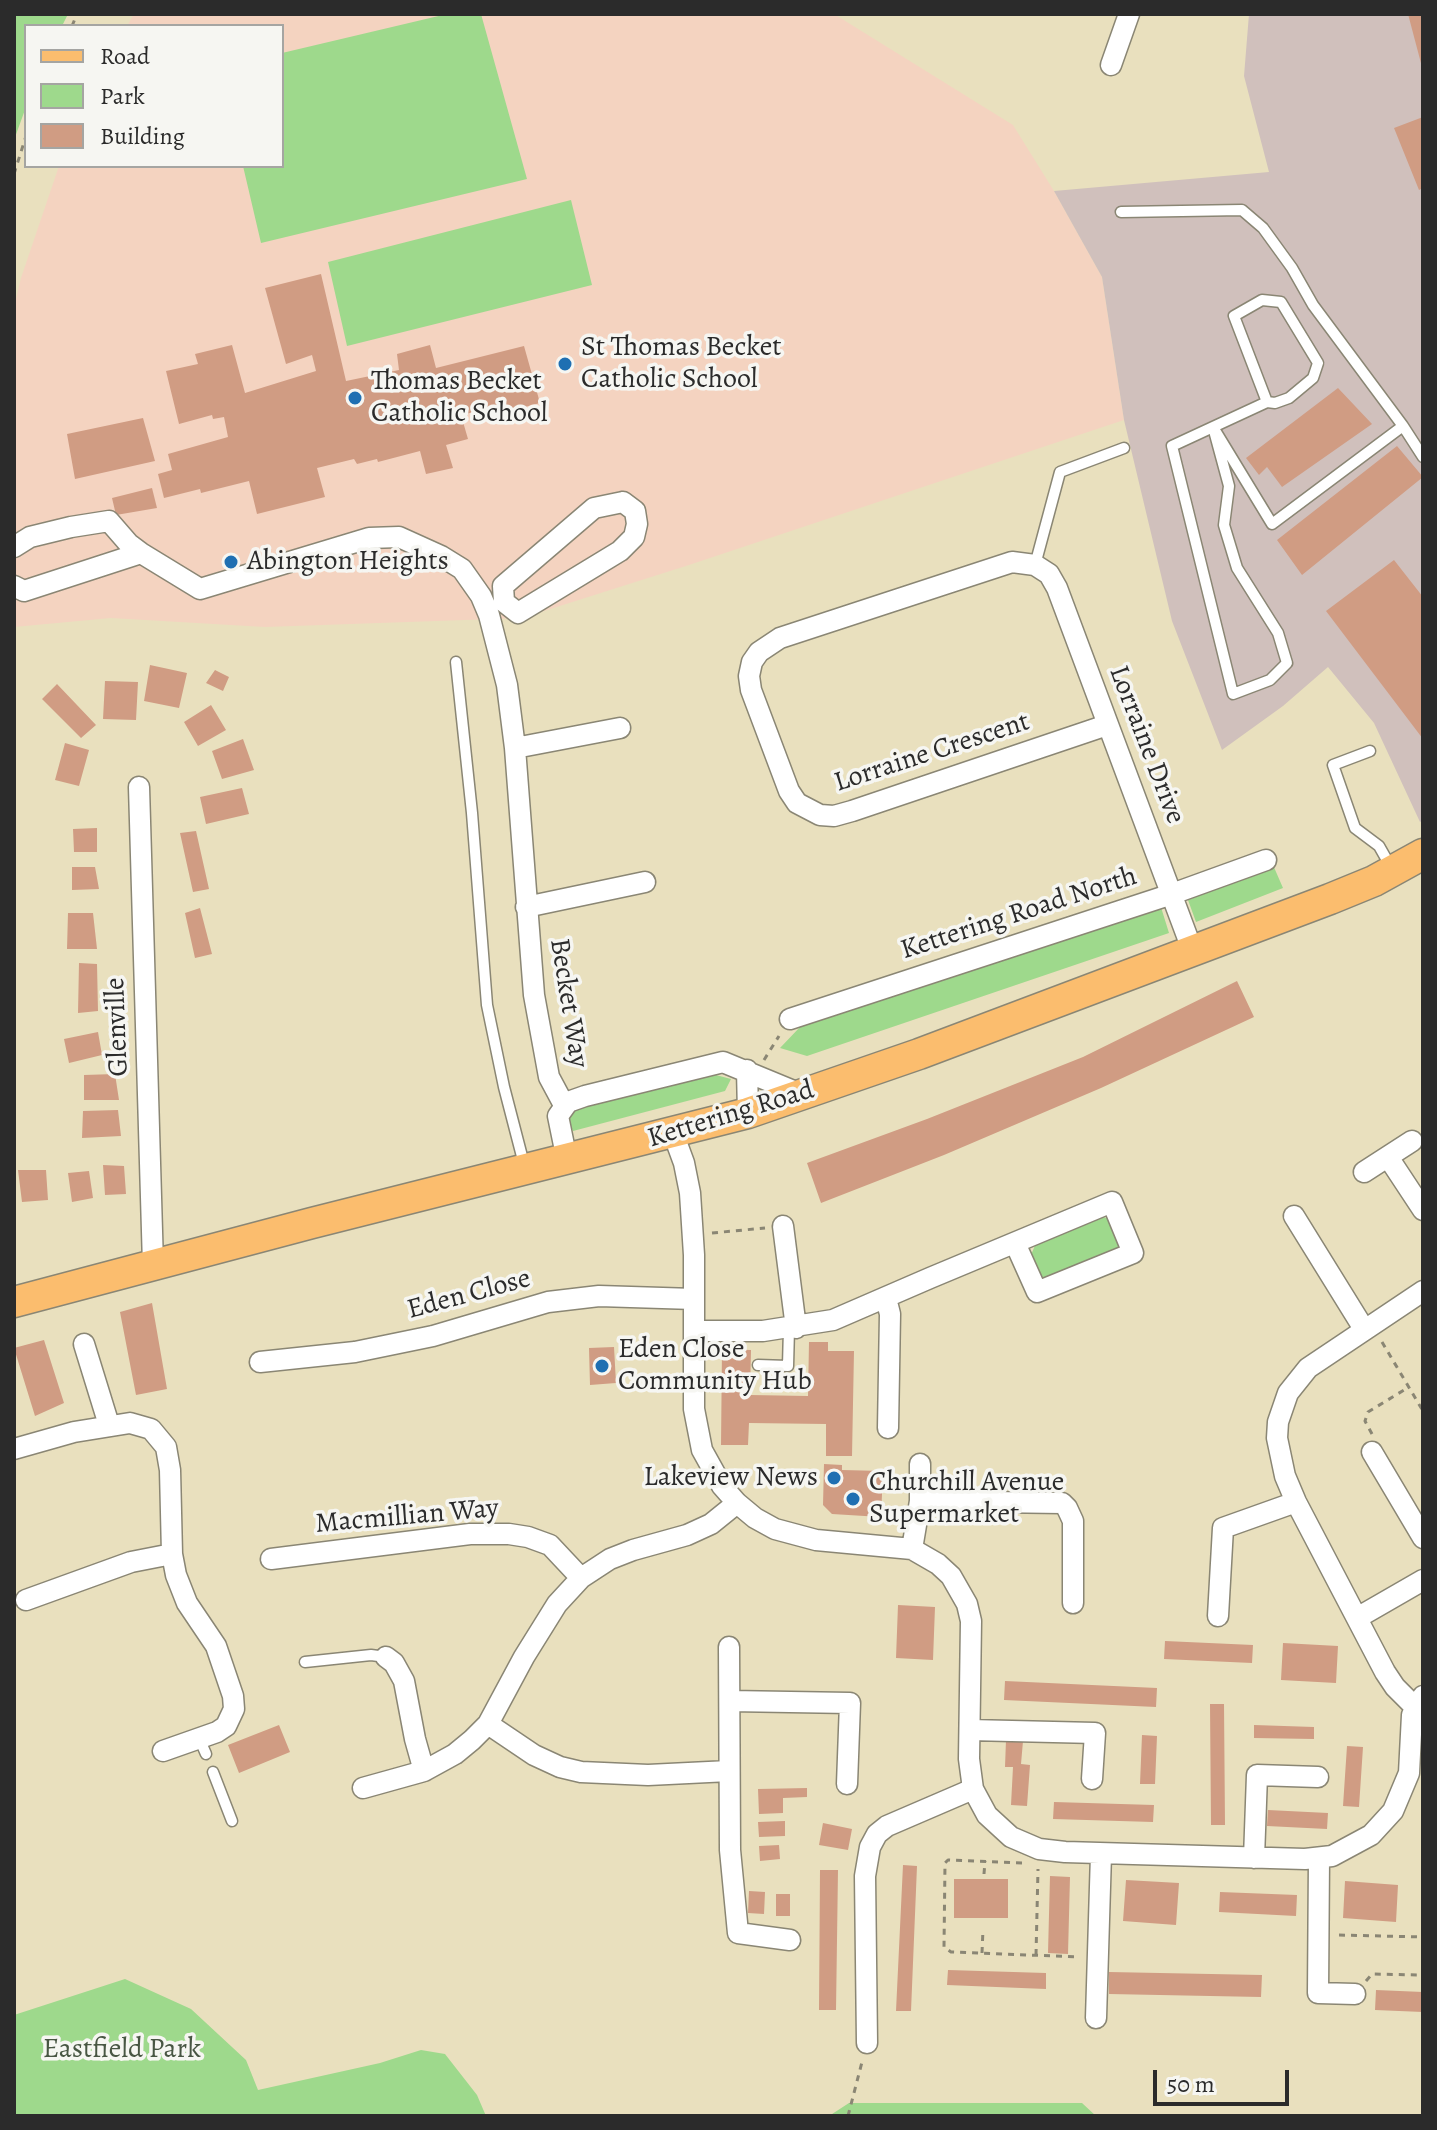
<!DOCTYPE html>
<style>
body{margin:0}
#map{position:relative;width:1437px;height:2130px;overflow:hidden;background:#e9e0be;font-family:Alegreya,serif}
canvas{display:block}
.frame{position:absolute;inset:0;border:16px solid #2b2b2b;pointer-events:none}
.legend{position:absolute;left:24px;top:24px;width:260px;height:144px;box-sizing:border-box;background:#f6f6f2;border:2px solid #a5a5a2;margin:0;padding:10px 14px;list-style:none;font-size:24px;color:#2b2b2b}
.legend li{display:flex;align-items:center;gap:16px;height:40px}
.legend b{width:40px;border:2px solid #a5a5a2}
.scale{position:absolute;left:1153px;top:2070px;width:136px;height:36px;box-sizing:border-box;border:4px solid #2b2b2b;border-top:0;padding-left:10px;font-size:24px;line-height:28px;white-space:nowrap;color:#2b2b2b;-webkit-text-stroke:6px #f6f6f2;paint-order:stroke}
</style>
<div id="map">
<canvas width="1437" height="2130"></canvas>
<div class="frame"></div>
<ul class="legend">
<li><b style="height:10px;background:#fbbd6e"></b>Road</li>
<li><b style="height:22px;background:#9ed98c"></b>Park</li>
<li><b style="height:22px;background:#d09c83"></b>Building</li>
</ul>
<div class="scale">50 m</div>
</div>
<script>
const g = document.querySelector('canvas').getContext('2d');
g.lineJoin = 'round';
function fill(path, color) {
  g.fillStyle = color;
  g.fill(path, 'evenodd');
}
function toPath(rows) {
  const path = new Path2D();
  for (const r of rows) {
    path.moveTo(r[0], r[1]);
    for (let i = 2; i < r.length; i += 2) path.lineTo(r[i], r[i + 1]);
  }
  return path;
}
function trace(path, color, width, dash) {
  g.strokeStyle = color;
  g.lineWidth = width;
  g.lineCap = dash ? 'butt' : 'round';
  g.setLineDash(dash || []);
  g.stroke(path);
}
function label(font, color, halo, rows, align = 'center') {
  g.font = font + ' Alegreya,serif';
  g.lineWidth = 7;
  g.setLineDash([]);
  g.textBaseline = 'middle';
  g.strokeStyle = halo;
  g.fillStyle = color;
  for (const [text, x, y, turn = 0] of rows) {
    g.save();
    g.translate(x, y);
    g.rotate((+turn || 0) * Math.PI / 180);
    g.textAlign = isNaN(turn) ? turn : align;
    if (halo) g.strokeText(text, 0, 0);
    g.fillText(text, 0, 0);
    g.restore();
  }
}
fill(toPath([
 [134,14,834,14,1013,125,1054,191,1102,277,1124,420,689,565,522,618,265,627,111,618,14,627,14,307,21,278,59,166,282,166,282,26,127,26]
]), '#f4d3c0');
fill(toPath([
 [1249,14,1423,14,1423,820,1420,822,1374,723,1328,667,1283,706,1222,750,1172,621,1124,420,1102,277,1054,191,1269,172,1244,76]
]), '#d0c0bc');
fill(toPath([
 [14,14,68,14,62,26,26,26,26,107,14,140],
 [447,14,481,14,527,179,261,243,243,166,282,166,282,53],
 [571,200,592,285,347,346,328,262],
 [1273,865,1283,888,1196,922,1188,900],
 [1160,904,1169,933,807,1056,780,1048,800,1027],
 [716,1075,731,1079,725,1091,573,1131,564,1110],
 [1098,1216,1111,1219,1122,1243,1119,1249,1047,1281,1041,1278,1031,1255,1036,1243],
 [125,1979,191,2009,246,2060,258,2090,380,2063,421,2050,445,2054,477,2095,486,2116,14,2116,14,2015],
 [849,2103,1082,2103,1096,2116,829,2116]
]), '#9ed98c');
fill(toPath([
 [1408,14,1423,14,1423,67,1422,67],
 [1423,117,1423,188,1419,190,1394,128],
 [321,274,346,381,399,370,397,354,430,345,436,368,524,346,540,403,494,415,492,408,461,415,468,439,446,445,453,468,426,474,420,451,378,462,377,459,357,464,354,459,317,468,325,497,257,514,249,481,201,493,200,489,164,498,158,474,172,470,168,454,228,437,224,417,213,419,212,415,179,424,166,371,198,364,195,354,232,345,245,393,316,371,312,355,286,364,265,288],
 [1338,388,1372,424,1282,487,1267,467,1259,475,1246,458],
 [143,418,155,461,75,479,67,434],
 [1397,446,1423,477,1302,575,1277,540],
 [152,488,157,508,116,515,112,498],
 [1394,560,1423,597,1423,739,1326,611],
 [150,665,187,673,179,708,144,701],
 [215,670,229,677,223,691,206,683],
 [105,681,138,682,136,720,103,719],
 [57,684,96,725,81,738,42,699],
 [211,705,226,730,198,746,184,722],
 [243,739,254,770,222,779,212,751],
 [65,743,89,750,79,786,55,780],
 [242,788,249,814,206,824,200,797],
 [97,828,97,852,74,852,73,829],
 [196,831,209,889,193,892,180,833],
 [72,867,95,867,99,889,72,890],
 [200,908,212,954,195,958,185,913],
 [68,913,93,913,97,949,67,949],
 [79,963,97,964,98,1011,78,1013],
 [1237,981,1254,1017,1101,1088,944,1155,821,1203,807,1163,927,1119,1083,1057],
 [98,1032,102,1055,69,1063,64,1039],
 [115,1074,119,1100,84,1100,84,1075],
 [118,1110,121,1136,82,1138,83,1111],
 [103,1165,124,1166,126,1194,105,1195],
 [18,1170,46,1170,48,1200,22,1202],
 [89,1171,93,1198,72,1202,68,1173],
 [152,1303,167,1389,136,1395,120,1312],
 [44,1340,64,1403,35,1416,14,1348],
 [809,1342,828,1342,828,1351,854,1351,852,1456,826,1456,826,1424,749,1423,748,1445,721,1445,722,1349,751,1350,750,1395,808,1396],
 [614,1347,616,1383,590,1385,589,1348],
 [824,1464,842,1465,842,1470,883,1471,881,1517,832,1514,823,1505],
 [898,1605,935,1607,933,1660,896,1658],
 [1165,1641,1253,1645,1252,1663,1164,1659],
 [1283,1643,1338,1646,1336,1683,1281,1680],
 [1005,1681,1157,1688,1156,1707,1004,1700],
 [1210,1704,1224,1704,1225,1825,1211,1825],
 [279,1725,290,1752,239,1773,228,1745],
 [1254,1725,1314,1727,1314,1739,1254,1738],
 [1142,1735,1157,1736,1155,1784,1140,1784],
 [1006,1740,1023,1741,1021,1764,1030,1765,1027,1806,1011,1805,1013,1767,1005,1767],
 [1347,1746,1363,1747,1359,1807,1343,1806],
 [807,1788,807,1797,783,1798,783,1813,759,1814,758,1789],
 [1054,1802,1154,1805,1153,1822,1053,1819],
 [1268,1810,1328,1813,1327,1829,1267,1826],
 [785,1821,785,1836,759,1837,758,1822],
 [823,1823,852,1829,848,1850,819,1845],
 [779,1845,780,1859,760,1861,759,1846],
 [903,1865,917,1866,911,2011,896,2011],
 [820,1870,838,1870,836,2010,819,2010],
 [1050,1876,1070,1877,1068,1954,1048,1953],
 [954,1879,1008,1879,1008,1918,954,1918],
 [1126,1880,1179,1883,1176,1925,1123,1921],
 [1345,1881,1398,1885,1396,1922,1343,1918],
 [749,1891,765,1892,764,1914,748,1913],
 [1220,1892,1297,1895,1296,1916,1219,1912],
 [776,1894,790,1894,790,1916,776,1916],
 [948,1970,1046,1973,1046,1989,947,1985],
 [1109,1972,1262,1975,1261,1997,1109,1994],
 [1376,1990,1423,1992,1423,2012,1375,2010]
]), '#d09c83');
const lane = toPath([
 [1121,212,1242,210,1263,228,1292,268,1313,305,1403,426,1423,457],
 [1267,402,1275,403,1289,398,1313,378,1318,363,1281,302,1262,300,1234,316,1267,402,1213,427,1272,524,1403,426],
 [1213,427,1229,486,1224,525,1237,568,1278,633,1287,663,1270,680,1233,694,1172,446,1213,427],
 [1035,565,1060,472,1124,448],
 [456,662,472,813,487,1005,504,1087,525,1168],
 [1370,751,1333,765,1355,828,1379,846,1392,869],
 [758,1365,788,1366,789,1328],
 [305,1662,371,1655,386,1657],
 [199,1738,206,1754],
 [213,1772,232,1821]
]);
const street = toPath([
 [1111,65,1129,14],
 [623,502,635,511,637,524,634,537,620,551,518,613,504,602,503,586,594,508,623,502],
 [14,547,30,537,71,527,109,521,129,544,141,553,200,589,369,538,399,537,441,556,462,569,481,596,489,615,507,685,515,748,534,995,549,1077,564,1105],
 [14,586,24,591,141,553],
 [1107,725,852,811,834,816,820,815,797,803,789,791,751,690,749,676,752,662,759,652,780,638,1012,562,1035,565,1049,574,1057,588,1193,952],
 [515,748,620,728],
 [139,787,153,1265],
 [526,907,645,882],
 [790,1019,1172,894,1266,860],
 [747,1070,748,1113],
 [673,1133,684,1163,690,1193,694,1255,694,1409,702,1450,722,1486,737,1503,755,1518,775,1529,816,1540,912,1549,938,1564,951,1576,967,1604,971,1621,969,1759,973,1789,987,1815,1011,1837,1039,1849,1065,1852,1305,1859,1332,1856,1371,1835,1393,1811,1409,1773,1412,1715,1423,1696],
 [1388,1157,1423,1210],
 [567,1160,558,1116,568,1102,585,1096,723,1062,803,1095],
 [1364,1172,1412,1141],
 [1294,1216,1364,1329],
 [783,1226,796,1328],
 [886,1298,890,1314,888,1428],
 [694,1331,763,1331,833,1320,930,1278,1112,1202,1133,1253,1037,1292,1015,1243],
 [84,1344,109,1425],
 [260,1362,355,1352,433,1336,548,1302,599,1296,694,1299],
 [14,1449,74,1432,130,1423,151,1429,166,1447,170,1470,172,1554,176,1575,187,1603,216,1646,233,1696,234,1709,226,1726,217,1732,163,1751],
 [1372,1452,1423,1538],
 [920,1501,1062,1503,1067,1508,1073,1521,1073,1603],
 [912,1549,920,1501,920,1464],
 [271,1559,470,1534,509,1534,528,1537,550,1545,581,1578],
 [26,1600,131,1562,172,1554],
 [1218,1616,1223,1528,1296,1502],
 [1357,1618,1423,1580],
 [729,1647,730,1850,738,1933,790,1940],
 [386,1657,394,1663,404,1681,415,1739,424,1771],
 [730,1701,850,1703,847,1784],
 [1415,1707,1395,1687,1385,1672,1296,1502,1285,1476,1277,1438,1278,1422,1288,1393,1308,1368,1423,1291],
 [488,1724,534,1755,560,1767,581,1772,648,1775,729,1771],
 [970,1730,1095,1733,1092,1779],
 [363,1788,424,1771,455,1754,472,1740,488,1724,524,1657,557,1604,581,1578,610,1559,633,1550,687,1535,711,1524,737,1503],
 [1254,1858,1257,1775,1318,1777],
 [1319,1858,1318,1993,1355,1994],
 [1096,2018,1101,1854],
 [867,2043,865,1876,870,1847,877,1834,887,1826,973,1789]
]);
const primary = toPath([
 [14,1302,312,1223,748,1113,919,1054,1330,899,1374,881,1423,854]
]);
trace(lane, '#8a8674', 13);
trace(street, '#8a8674', 23);
trace(primary, '#8a8674', 33);
trace(toPath([
 [72,26,77,14],
 [14,174,26,136],
 [764,1060,779,1036],
 [712,1233,765,1228],
 [1382,1342,1423,1411],
 [1372,1434,1365,1421,1368,1412,1409,1387],
 [1022,1863,948,1860,945,1863,944,1947,951,1952,1080,1957],
 [984,1874,985,1861],
 [1339,1935,1423,1937],
 [982,1953,983,1929],
 [1036,1955,1038,1869],
 [1366,1981,1372,1974,1423,1975],
 [848,2116,862,2062]
]), '#8a8674', 3, [6, 6]);
trace(lane, '#fff', 10);
trace(street, '#fff', 20);
trace(primary, '#fbbd6e', 30);
for (const [x, y, r, color] of [
 [565,364,8,"#1f6fb2"],
 [355,398,8,"#1f6fb2"],
 [231,562,8,"#1f6fb2"],
 [602,1366,8,"#1f6fb2"],
 [834,1478,8,"#1f6fb2"],
 [853,1499,8,"#1f6fb2"]
]) {
  const dot = new Path2D();
  dot.arc(x, y, r, 0, 2 * Math.PI);
  g.fillStyle = color;
  g.fill(dot);
  trace(dot, '#f6f6f2', 3);
}
label('28px', '#2b2b2b', '#f6f6f2', [
 ["St Thomas Becket",581,348],
 ["Catholic School",581,380],
 ["Thomas Becket",371,382],
 ["Catholic School",371,414],
 ["Abington Heights",247,562],
 ["Eden Close",618,1350],
 ["Community Hub",618,1382],
 ["Lakeview News",818,1478,"right"],
 ["Churchill Avenue",869,1483],
 ["Supermarket",869,1515]
], 'left');
label('28px', '#2b2b2b', '#f6f6f2', [
 ["Lorraine Drive",1146,745,69],
 ["Lorraine Crescent",932,753,-18],
 ["Kettering Road North",1019,914,-18],
 ["Becket Way",568,1003,81],
 ["Glenville",118,1027,-92],
 ["Kettering Road",731,1115,-17],
 ["Eden Close",469,1295,-15],
 ["Macmillian Way",407,1517,-5]
]);
label('28px', '#485643', '#f6f6f2', [
 ["Eastfield Park",122,2050]
]);
</script>
